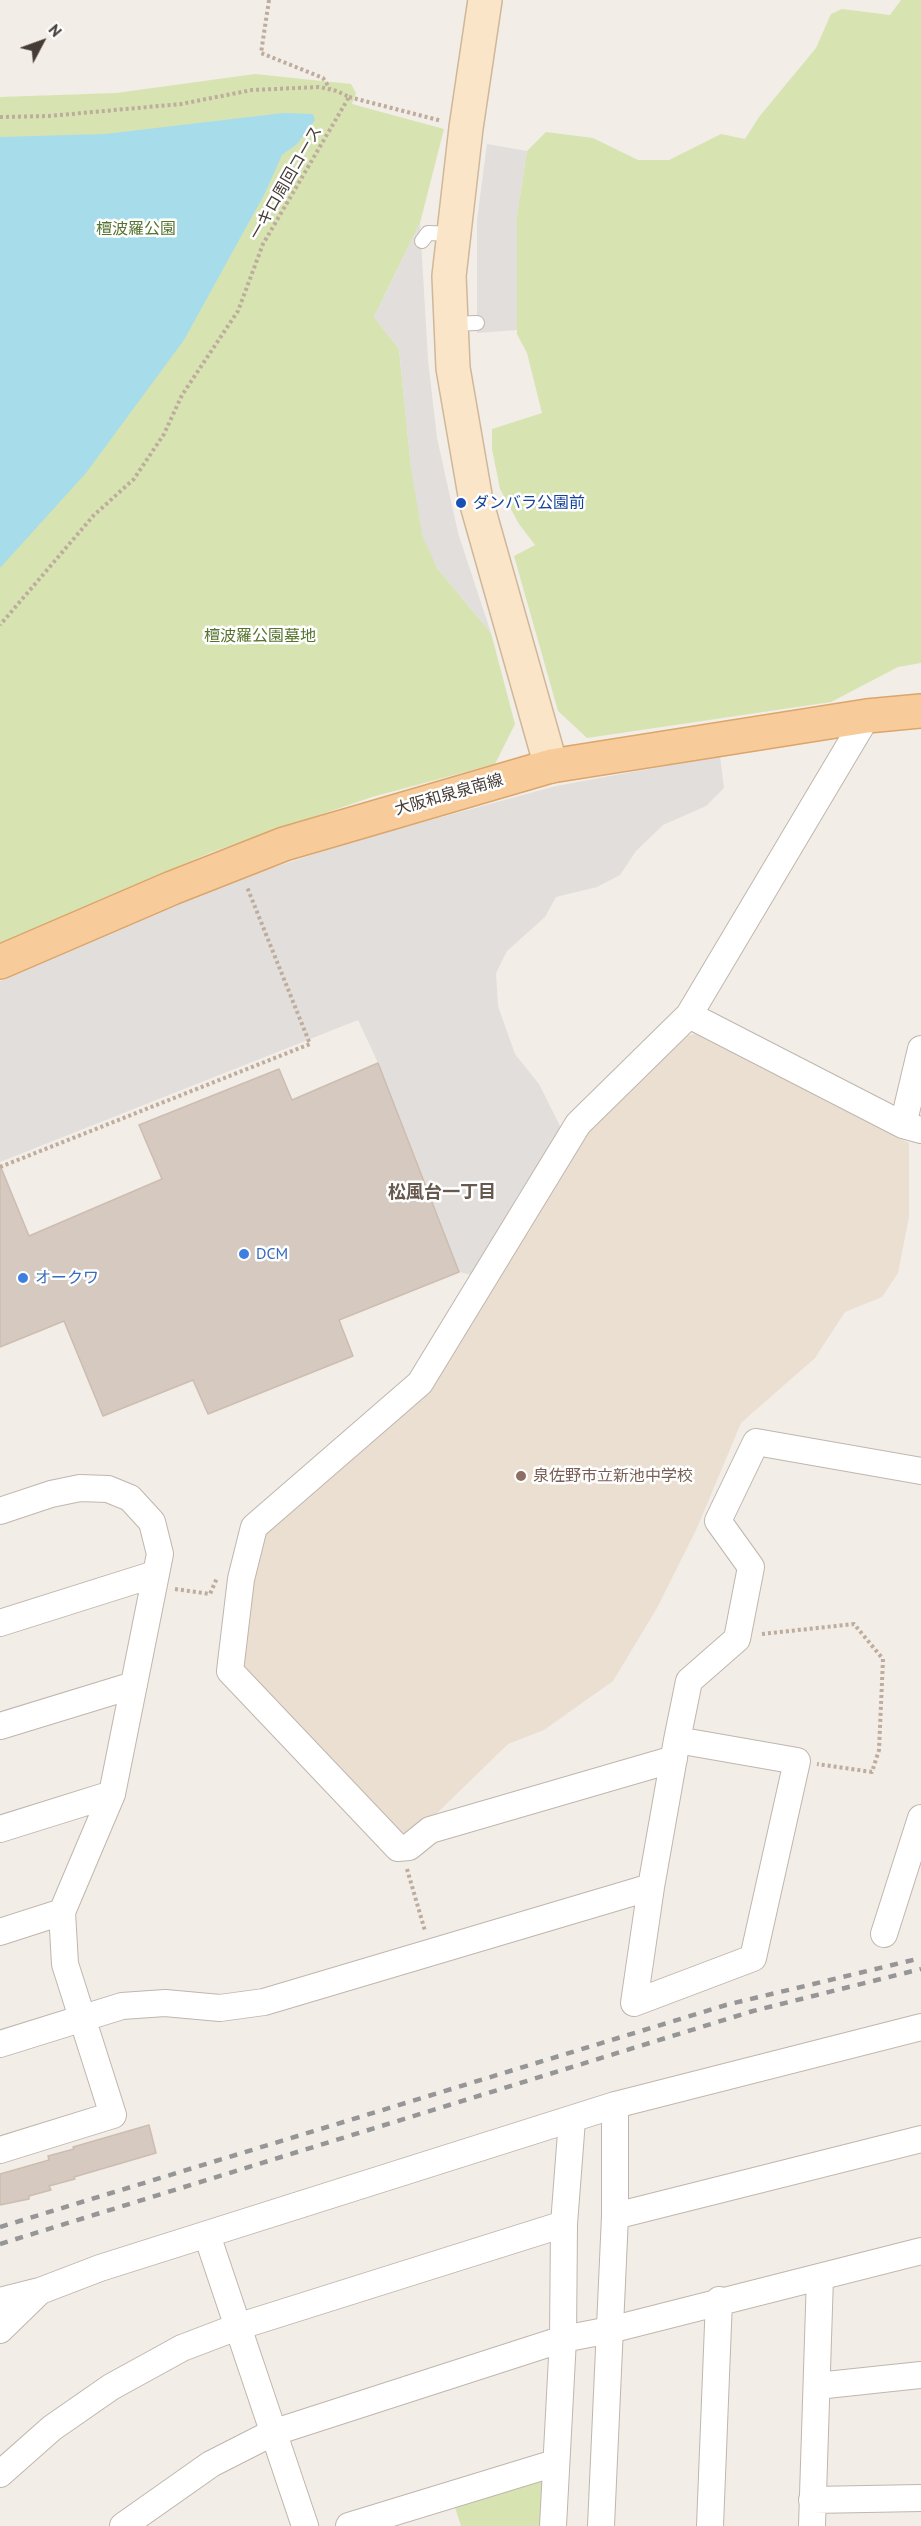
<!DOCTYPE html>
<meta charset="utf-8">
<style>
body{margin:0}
#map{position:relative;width:921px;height:2526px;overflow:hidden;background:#f2ede7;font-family:"PT Sans",sans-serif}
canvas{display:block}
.north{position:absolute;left:12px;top:12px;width:60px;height:60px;-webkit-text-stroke:4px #fff;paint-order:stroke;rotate:49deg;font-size:16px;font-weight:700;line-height:24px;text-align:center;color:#453c36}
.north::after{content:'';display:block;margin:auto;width:21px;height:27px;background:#453c36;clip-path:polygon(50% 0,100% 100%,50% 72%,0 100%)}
</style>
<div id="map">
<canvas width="921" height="2526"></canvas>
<div class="north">N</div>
</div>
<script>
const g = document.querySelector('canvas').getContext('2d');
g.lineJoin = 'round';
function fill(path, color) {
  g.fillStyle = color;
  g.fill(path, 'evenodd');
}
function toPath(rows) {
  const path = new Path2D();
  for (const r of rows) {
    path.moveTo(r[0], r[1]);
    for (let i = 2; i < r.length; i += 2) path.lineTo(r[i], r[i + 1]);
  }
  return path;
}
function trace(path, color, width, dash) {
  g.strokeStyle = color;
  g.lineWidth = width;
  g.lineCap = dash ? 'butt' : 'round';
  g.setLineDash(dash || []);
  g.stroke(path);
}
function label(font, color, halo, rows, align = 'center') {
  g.font = font + ' "PT Sans","Noto Sans JP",sans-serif';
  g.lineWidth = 5;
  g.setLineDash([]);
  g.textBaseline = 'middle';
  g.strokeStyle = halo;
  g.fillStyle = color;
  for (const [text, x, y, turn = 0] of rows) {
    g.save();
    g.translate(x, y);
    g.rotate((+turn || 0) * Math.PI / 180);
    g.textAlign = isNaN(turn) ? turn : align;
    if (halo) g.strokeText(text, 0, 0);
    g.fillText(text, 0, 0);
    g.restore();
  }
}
fill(toPath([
 [701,1033,909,1143,909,1217,898,1273,882,1297,845,1312,815,1358,741,1423,697,1528,657,1608,613,1681,544,1730,508,1744,432,1818,403,1840,239,1669,259,1531,427,1387,589,1123,680,1037]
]), '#ebdfd2');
fill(toPath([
 [901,0,921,0,921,663,898,667,831,702,587,738,558,711,514,556,535,545,519,524,500,489,492,449,492,429,542,413,527,353,517,334,517,215,527,151,546,132,593,138,638,160,669,160,721,134,745,139,759,117,816,48,831,14,842,9,890,15],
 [255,74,351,84,356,93,352,104,444,129,420,223,374,317,399,349,411,467,437,568,491,633,515,724,495,764,372,797,212,852,0,943,0,97,116,93],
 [540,2477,546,2481,545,2526,461,2526,454,2504]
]), '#d7e4b2');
fill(toPath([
 [487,144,527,151,517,215,517,330,477,333,477,220],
 [420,223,428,360,437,438,458,533,491,633,437,568,422,535,411,467,399,349,374,317],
 [720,756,724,788,706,806,663,825,636,851,620,875,597,887,556,897,545,917,507,951,496,973,498,1006,515,1054,539,1084,562,1130,518,1195,472,1275,459,1272,378,1063,358,1020,0,1162,0,981,178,903,253,874,361,839,556,786]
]), '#e1dedc');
fill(toPath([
 [283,113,313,114,315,120,297,144,282,155,265,193,184,340,86,473,0,568,0,137,105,134]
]), '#a7dceb');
const building = toPath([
 [378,1063,459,1272,339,1320,353,1356,208,1414,193,1380,103,1416,64,1321,0,1347,0,1165,29,1236,162,1179,139,1125,279,1069,292,1100,378,1063],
 [149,2125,156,2153,74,2177,75,2179,49,2186,51,2190,29,2196,29,2199,0,2205,0,2174,49,2160,48,2156,74,2149,73,2147,149,2125]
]);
fill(building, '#d6c9c0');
trace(building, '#cdbdb1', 1.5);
const lane = toPath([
 [422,241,428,233,454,234],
 [451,324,477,323]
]);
const street = toPath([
 [689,1015,903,1125,921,1130],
 [903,1125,921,1049],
 [0,1511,51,1494,80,1488,108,1489,130,1498,152,1522,160,1554,112,1794,62,1912,65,1964,113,2115,0,2150],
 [0,1623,155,1574],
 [0,1726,134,1685],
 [677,1740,797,1761,753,1958,634,2003,651,1887,677,1740,689,1681,737,1639,751,1567,718,1521,756,1442,921,1471],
 [674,1759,430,1830,409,1847,398,1848,230,1671,241,1579,254,1527,420,1383,578,1124,689,1015,867,716],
 [0,1829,112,1794],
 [0,1932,62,1912],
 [884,1934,921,1818],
 [0,2044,122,2006,165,2003,220,2008,264,2002,651,1887],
 [615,2216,921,2139],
 [207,2235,305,2526],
 [0,2301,39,2291],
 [0,2330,40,2291,100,2268,615,2105,921,2027],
 [817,2386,921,2375],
 [0,2474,52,2428,111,2387,182,2348,237,2327,564,2224],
 [812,2500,921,2498],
 [123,2526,211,2464,272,2433,563,2339,610,2330,921,2251],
 [349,2526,555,2463],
 [553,2526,563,2339,564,2224,572,2120],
 [601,2526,615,2216,615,2105],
 [710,2526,719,2300],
 [812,2526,820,2277]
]);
const secondary = toPath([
 [485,0,466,128,449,276,453,368,476,501,551,766]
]);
const primary = toPath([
 [0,962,172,888,284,844,551,766,867,716,921,711]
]);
trace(lane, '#c0b6ad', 16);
trace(street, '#c0b6ad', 28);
trace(secondary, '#cfb799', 36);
trace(primary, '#dca56b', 36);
trace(toPath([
 [269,0,261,53,323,78,330,89],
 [349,97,442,121],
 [0,117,49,116,181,104,252,90,319,87,337,91,349,97,263,244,238,311,182,395,164,434,134,479,94,515,0,625],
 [0,1167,310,1044,247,887],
 [175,1589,210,1594,217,1578],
 [762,1634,854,1624,883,1659,879,1750,872,1772,817,1764],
 [407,1869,425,1931]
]), '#beac9c', 4, [3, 3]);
trace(lane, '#fff', 14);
trace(street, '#fff', 26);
trace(secondary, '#fbe5c8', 33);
trace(primary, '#f8cc9a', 33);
trace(toPath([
 [0,2227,726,2005,921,1958],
 [0,2244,753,2011,921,1969]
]), '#969696', 4.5, [8, 8]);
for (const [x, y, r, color] of [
 [461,503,6,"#1a4fb4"],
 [244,1254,6,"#3f7fe0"],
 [23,1278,6,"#3f7fe0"],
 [521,1476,6,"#8d6e63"]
]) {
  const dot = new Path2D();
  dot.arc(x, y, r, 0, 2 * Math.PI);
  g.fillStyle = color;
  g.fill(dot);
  trace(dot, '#fff', 2);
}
label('16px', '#453c36', '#fff', [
 ["一キロ周回コース",286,183,-60],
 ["大阪和泉泉南線",449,795,-16]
]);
label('16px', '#55732d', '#fff', [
 ["檀波羅公園",136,229],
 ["檀波羅公園墓地",260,636]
]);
label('16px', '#164399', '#fff', [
 ["ダンバラ公園前",473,503]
], 'left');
label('16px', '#366cbe', '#fff', [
 ["DCM",256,1254],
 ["オークワ",35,1278]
], 'left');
label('16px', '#785e54', '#fff', [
 ["泉佐野市立新池中学校",533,1476]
], 'left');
label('bold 18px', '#67584e', '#fff', [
 ["松風台一丁目",442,1193]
]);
</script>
